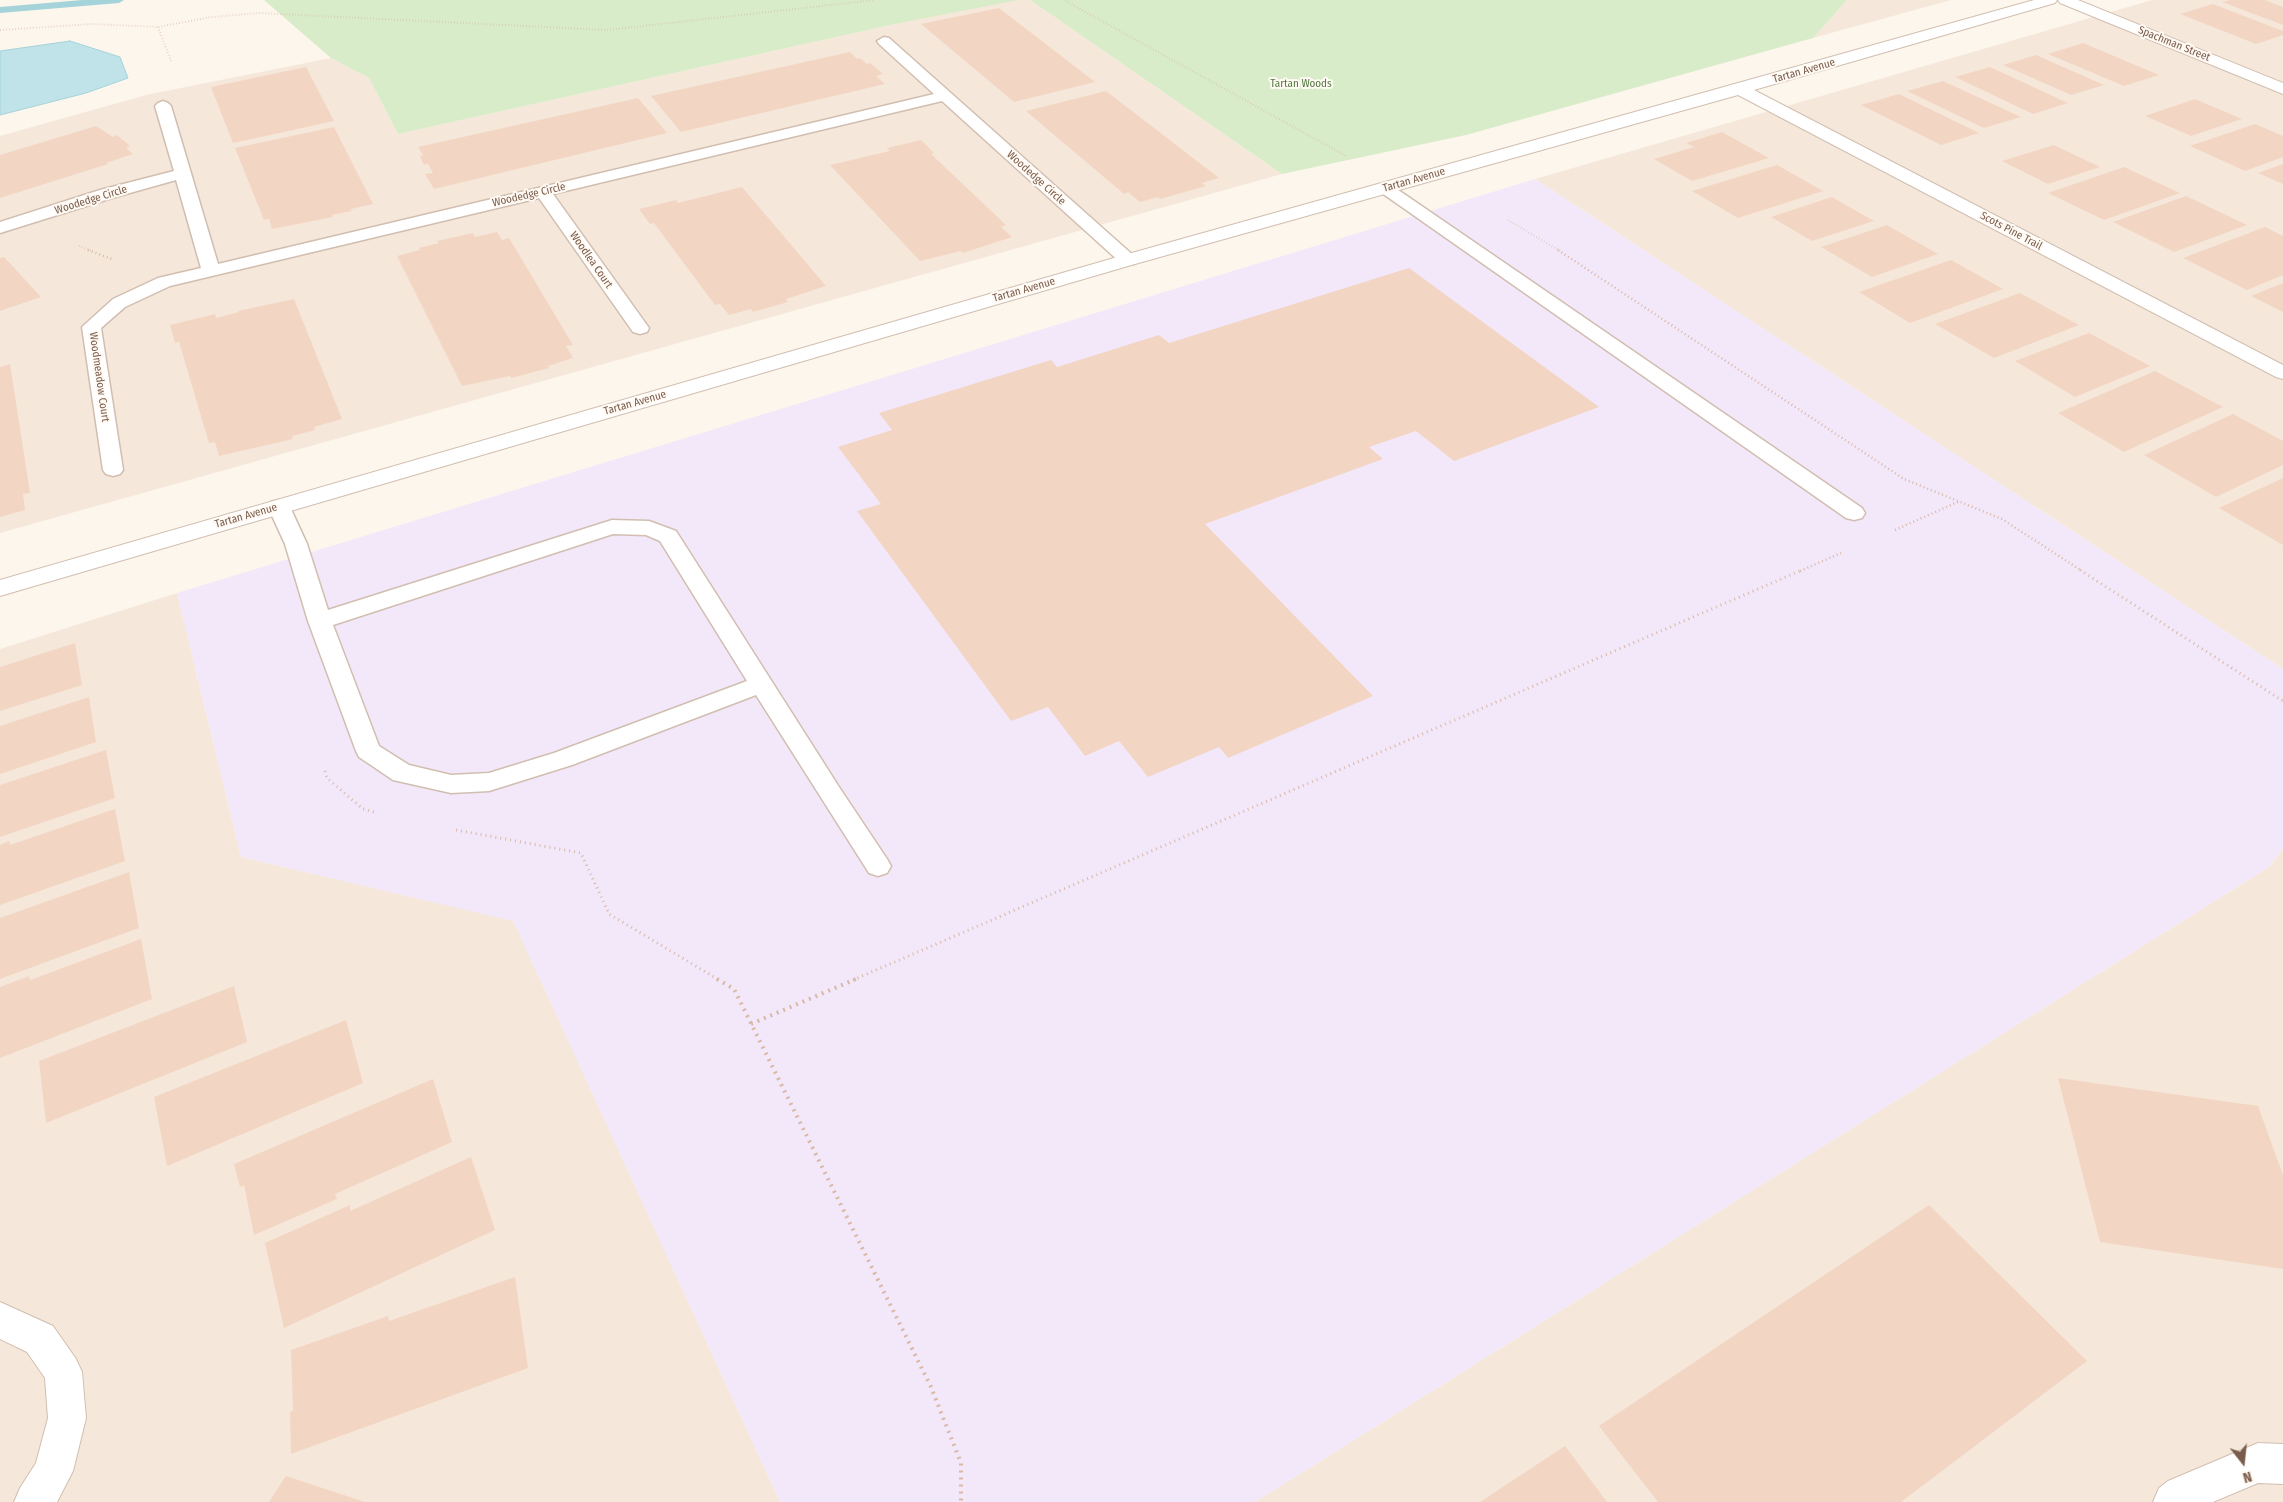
<!DOCTYPE html>
<style>
body{margin:0}
#map{position:relative;width:2283px;height:1502px;overflow:hidden;background:#fdf6ec;font-family:"Fira Sans Condensed",sans-serif}
canvas{display:block}
.north{position:absolute;left:2218px;top:1437px;width:50px;height:50px;-webkit-text-stroke:4px #fffaf3;paint-order:stroke;rotate:164deg;font-size:14px;font-weight:700;line-height:20px;text-align:center;color:#7a5c4d}
.north::after{content:'';display:block;margin:auto;width:18px;height:22px;background:#7a5c4d;clip-path:polygon(50% 0,100% 100%,50% 72%,0 100%)}
</style>
<div id="map">
<canvas width="2283" height="1502"></canvas>
<div class="north">N</div>
</div>
<script>
const g = document.querySelector('canvas').getContext('2d');
g.lineJoin = 'round';
function fill(path, color) {
  g.fillStyle = color;
  g.fill(path, 'evenodd');
}
function toPath(rows) {
  const path = new Path2D();
  for (const r of rows) {
    path.moveTo(r[0], r[1]);
    for (let i = 2; i < r.length; i += 2) path.lineTo(r[i], r[i + 1]);
  }
  return path;
}
function trace(path, color, width, dash) {
  g.strokeStyle = color;
  g.lineWidth = width;
  g.lineCap = dash ? 'butt' : 'round';
  g.setLineDash(dash || []);
  g.stroke(path);
}
function label(font, color, halo, rows, align = 'center') {
  g.font = font + ' "Fira Sans Condensed",sans-serif';
  g.lineWidth = 4;
  g.setLineDash([]);
  g.textBaseline = 'middle';
  g.strokeStyle = halo;
  g.fillStyle = color;
  for (const [text, x, y, turn = 0] of rows) {
    g.save();
    g.translate(x, y);
    g.rotate((+turn || 0) * Math.PI / 180);
    g.textAlign = isNaN(turn) ? turn : align;
    if (halo) g.strokeText(text, 0, 0);
    g.fillText(text, 0, 0);
    g.restore();
  }
}
fill(toPath([
 [1003,0,1030,0,1282,174,0,533,0,136,146,95,331,58,369,78,398,134],
 [1847,0,1951,0,1813,38],
 [2152,0,2283,0,2283,669,1535,179],
 [177,593,241,857,513,920,780,1502,0,1502,0,649],
 [2283,849,2283,1502,1255,1502,2269,867]
]), '#f5e8da');
fill(toPath([
 [1535,179,2283,669,2283,849,2269,867,1255,1502,780,1502,513,921,241,857,177,593]
]), '#f3e8fa');
fill(toPath([
 [264,0,1018,0,895,24,398,134,369,78,331,58],
 [1030,0,1847,0,1813,38,1466,135,1282,174]
]), '#d8ecc9');
const water = toPath([
 [70,41,120,57,128,78,86,93,0,115,0,51,70,41]
]);
fill(water, '#bfe3e8');
trace(water, '#a5d3da', 1);
fill(toPath([
 [82,0,124,0,119,3,0,13,0,7,82,0]
]), '#a5d3da');
fill(toPath([
 [2230,0,2265,0,2283,7,2283,25,2222,2],
 [2213,4,2283,31,2283,35,2256,44,2180,14],
 [999,8,1095,82,1014,102,921,24],
 [2083,43,2159,75,2124,86,2048,54],
 [850,52,857,59,860,58,867,64,870,63,883,74,876,76,885,84,681,132,651,96],
 [2036,55,2104,85,2071,95,2003,65],
 [306,67,334,121,233,143,211,87],
 [1990,67,2068,103,2033,114,1955,77],
 [1943,81,2021,117,1984,128,1907,91],
 [1106,91,1219,178,1202,183,1206,186,1160,199,1158,197,1140,202,1128,192,1124,194,1026,111],
 [1899,94,1979,133,1941,145,1861,105],
 [638,98,667,133,434,189,425,174,433,173,428,164,424,165,420,156,423,155,418,147],
 [2195,99,2242,119,2191,136,2145,116],
 [2255,124,2283,136,2283,157,2245,171,2190,146],
 [96,126,113,137,117,135,130,146,126,148,133,154,106,163,108,164,0,198,0,155],
 [334,127,373,204,351,209,352,211,332,215,333,217,272,229,269,219,264,220,235,148],
 [1722,132,1769,158,1692,181,1654,159,1694,147,1686,143],
 [921,140,934,153,931,154,1006,225,1001,227,1012,237,963,253,961,251,920,261,830,165,890,151,887,148],
 [2054,145,2100,167,2048,184,2002,161],
 [2283,164,2283,184,2258,173],
 [1777,165,1823,191,1738,218,1692,191],
 [2124,167,2180,193,2104,220,2048,193],
 [742,187,826,286,786,299,788,302,753,312,751,309,729,315,720,304,715,305,654,223,650,224,639,209,676,200,678,203],
 [2186,196,2247,225,2174,252,2113,222],
 [1832,197,1874,221,1812,241,1771,217],
 [1887,225,1938,254,1872,277,1821,247],
 [2265,227,2283,236,2283,275,2247,290,2183,258],
 [497,232,502,240,509,238,573,345,566,346,573,358,548,366,549,368,511,378,510,376,462,386,397,256,420,250,419,248,439,243,437,241,473,233,475,237],
 [4,257,41,297,0,311,0,258],
 [1951,260,2003,289,1910,323,1859,292],
 [1409,268,1599,407,1454,461,1416,431,1369,447,1383,459,1205,524,1373,696,1228,758,1219,747,1148,777,1119,741,1085,756,1048,707,1011,721,857,511,881,504,838,447,892,430,879,413,1051,360,1057,367,1159,335,1169,343],
 [2283,283,2283,312,2251,296],
 [2020,293,2079,325,1994,358,1935,324],
 [294,299,342,419,314,427,315,430,292,436,293,439,219,456,215,442,209,443,179,342,175,343,170,325,215,314,216,318,239,312,238,311],
 [2089,333,2150,366,2075,397,2015,361],
 [10,364,30,493,23,494,25,510,0,517,0,367],
 [2155,371,2223,407,2124,452,2058,413],
 [2233,414,2283,441,2283,465,2216,497,2144,455],
 [2283,478,2283,545,2219,508],
 [75,643,82,685,0,711,0,667],
 [89,697,96,742,0,774,0,726],
 [106,750,115,798,0,837,0,785],
 [115,809,125,861,0,905,0,845,9,841,10,845],
 [129,872,139,928,0,979,0,918],
 [141,939,152,999,0,1058,0,987,29,976,30,980],
 [234,986,247,1042,46,1123,39,1061],
 [346,1020,363,1083,167,1166,154,1097],
 [2058,1078,2258,1106,2283,1175,2283,1269,2100,1242],
 [433,1079,452,1142,335,1194,337,1199,254,1235,244,1185,240,1187,234,1164],
 [471,1157,495,1230,284,1328,265,1243,350,1205,350,1211],
 [1929,1205,2087,1361,1901,1502,1658,1502,1599,1426],
 [515,1277,528,1368,291,1454,290,1412,293,1411,291,1350,388,1316,389,1321],
 [1565,1446,1607,1502,1480,1502],
 [286,1476,365,1502,269,1502]
]), '#f3d5c3');
const lane = toPath([
 [884,37,889,38,1134,256,1137,260,1134,264,1122,264,942,101,553,194,649,328,647,332,640,334,633,332,539,198,170,286,125,307,101,328,123,470,120,474,113,476,106,474,103,470,82,327,113,299,158,278,201,268,176,180,112,198,0,233,0,222,100,190,174,171,155,106,158,103,163,101,168,103,171,106,218,264,934,94,879,44,877,41,884,37],
 [1385,183,1391,185,1862,508,1865,513,1862,518,1854,520,1846,518,1379,191,1377,188,1379,185,1385,183],
 [279,500,287,502,290,507,307,544,328,610,612,520,649,521,676,531,839,787,887,859,891,866,887,873,878,876,869,873,756,695,572,765,489,791,451,793,393,780,359,757,356,751,308,621,285,544,268,507,271,502,279,500],
 [613,534,646,535,660,541,747,681,554,753,489,773,451,775,409,765,379,746,333,625,613,534]
]);
const street = toPath([
 [2034,0,2057,0,2055,3,1754,90,2283,365,2283,379,2276,377,1738,95,1135,264,0,596,0,580,1121,256,2034,0],
 [2058,0,2078,0,2283,83,2283,94,2060,3,2058,0],
 [0,1302,53,1326,76,1359,82,1372,86,1418,73,1471,57,1502,14,1502,20,1488,36,1463,48,1418,45,1378,27,1352,0,1339,0,1302],
 [2258,1443,2283,1444,2283,1484,2258,1483,2213,1502,2153,1502,2159,1488,2168,1481,2258,1443]
]);
trace(lane, '#d1beb0', 3);
trace(street, '#d1beb0', 2);
trace(toPath([
 [1064,0,1346,156],
 [158,27,171,61],
 [0,30,92,24,158,27,211,17,259,13,607,30,875,0],
 [1508,220,1560,251],
 [79,246,92,251]
]), '#d9b8a5', 2, [0.5, 2.5]);
trace(toPath([
 [88,250,112,259],
 [1558,250,1904,479,2002,519,2082,571],
 [1895,530,1960,501],
 [1800,571,1841,553]
]), '#d9b8a5', 2.5, [1, 3]);
trace(toPath([
 [2080,570,2283,701],
 [325,771,327,778,363,809,374,812],
 [456,830,581,853,609,914,719,980],
 [853,980,1802,570]
]), '#d9b8a5', 3, [1, 4]);
trace(toPath([
 [717,979,734,989,931,1387,961,1463,961,1502],
 [751,1024,856,979]
]), '#d9b8a5', 4, [2, 5]);
fill(lane, '#fff');
fill(street, '#fff');
label('11px', '#7a5c4d', '#fffaf3', [
 ["Spachman Street",2174,44,22],
 ["Tartan Avenue",1804,71,-16],
 ["Woodedge Circle",1036,178,42],
 ["Tartan Avenue",1414,180,-16],
 ["Woodedge Circle",529,195,-13],
 ["Woodedge Circle",91,200,-17],
 ["Scots Pine Trail",2011,231,28],
 ["Woodlea Court",591,260,55],
 ["Tartan Avenue",1024,290,-16],
 ["Woodmeadow Court",99,377,82],
 ["Tartan Avenue",635,403,-16],
 ["Tartan Avenue",246,516,-16]
]);
label('11px', '#537a41', '#fffaf3', [
 ["Tartan Woods",1301,84]
]);
</script>
